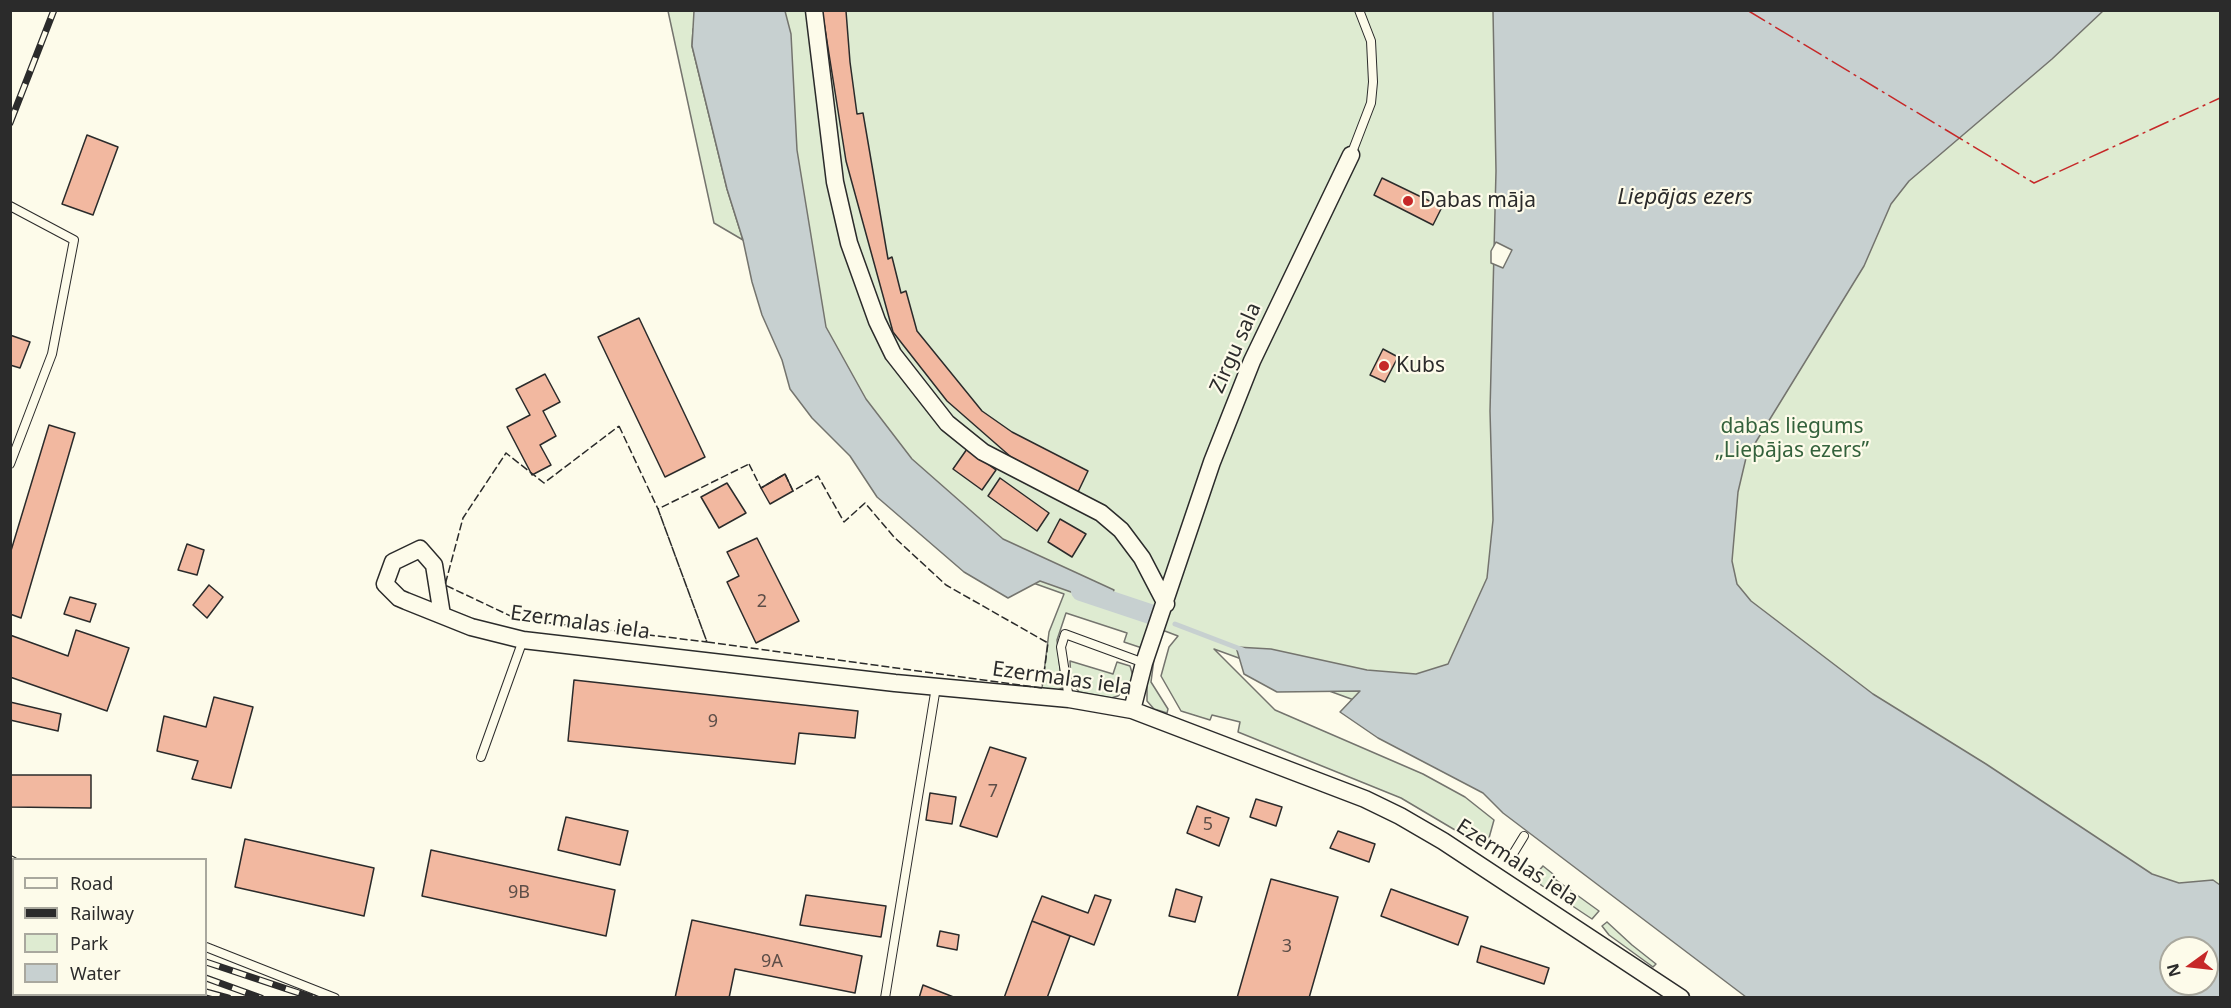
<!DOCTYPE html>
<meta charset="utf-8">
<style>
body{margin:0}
#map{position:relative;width:2231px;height:1008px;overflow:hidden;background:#fdfbea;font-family:"Noto Sans",sans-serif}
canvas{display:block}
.frame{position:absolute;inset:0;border:12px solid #2b2b2b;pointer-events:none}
.legend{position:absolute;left:12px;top:858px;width:195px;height:138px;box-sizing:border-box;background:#fdfbea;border:2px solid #a9a89e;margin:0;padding:8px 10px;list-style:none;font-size:18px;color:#2b2b2b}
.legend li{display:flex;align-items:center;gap:12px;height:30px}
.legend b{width:30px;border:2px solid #a9a89e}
.north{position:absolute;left:2159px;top:936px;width:60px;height:60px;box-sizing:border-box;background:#fdfbea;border:2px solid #a9a89e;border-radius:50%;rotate:255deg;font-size:16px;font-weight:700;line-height:24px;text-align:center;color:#2b2b2b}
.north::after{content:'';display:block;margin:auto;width:21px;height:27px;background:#c62828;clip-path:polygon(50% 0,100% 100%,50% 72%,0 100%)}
</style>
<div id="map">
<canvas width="2231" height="1008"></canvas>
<div class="frame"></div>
<ul class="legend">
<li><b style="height:8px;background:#fdfbea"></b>Road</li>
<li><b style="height:8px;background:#2b2b2b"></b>Railway</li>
<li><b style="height:16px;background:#deebd1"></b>Park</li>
<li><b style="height:16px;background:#c7d0d0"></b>Water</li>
</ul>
<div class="north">N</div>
</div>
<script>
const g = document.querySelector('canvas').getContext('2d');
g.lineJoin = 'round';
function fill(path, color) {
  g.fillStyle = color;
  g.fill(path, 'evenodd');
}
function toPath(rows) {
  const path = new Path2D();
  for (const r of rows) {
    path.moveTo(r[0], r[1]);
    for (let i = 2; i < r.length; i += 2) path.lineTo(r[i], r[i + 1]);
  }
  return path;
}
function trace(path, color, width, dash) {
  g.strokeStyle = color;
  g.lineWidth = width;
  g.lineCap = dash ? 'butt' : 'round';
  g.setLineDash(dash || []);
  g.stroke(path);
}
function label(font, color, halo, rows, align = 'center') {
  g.font = font + ' "Noto Sans",sans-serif';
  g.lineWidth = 4.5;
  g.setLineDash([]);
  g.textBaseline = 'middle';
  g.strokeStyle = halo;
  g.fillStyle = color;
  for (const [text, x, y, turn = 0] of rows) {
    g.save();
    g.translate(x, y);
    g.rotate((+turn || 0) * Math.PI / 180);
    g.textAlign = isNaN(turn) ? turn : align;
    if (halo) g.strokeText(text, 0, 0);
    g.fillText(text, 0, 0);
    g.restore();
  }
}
const green = toPath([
 [668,11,2220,11,2220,997,1880,997,1472,743,1214,649,1275,710,1423,774,1465,797,1494,820,1489,838,1477,843,1401,798,1238,732,1240,722,1212,715,1210,720,1181,711,1161,676,1169,647,1178,636,1149,625,1142,648,1124,642,1127,633,1066,613,1057,640,1062,688,1056,691,1042,688,1049,632,1064,594,1008,574,850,418,693,29,692,46,727,189,743,240,714,223,668,11],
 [2171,948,2207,948,2207,984,2171,984,2171,948],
 [1154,659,1151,682,1168,709,1167,713,1154,709,1147,701,1147,682,1154,659],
 [1070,661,1113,674,1117,662,1130,666,1133,676,1129,687,1118,696,1111,698,1079,692,1071,680,1070,661],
 [1543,866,1553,874,1552,877,1599,911,1592,919,1541,885,1535,875,1543,866],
 [1607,922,1632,945,1656,964,1653,967,1609,935,1602,926,1607,922]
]);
fill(green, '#deebd1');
trace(green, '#74746e', 1.5);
const water = toPath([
 [694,11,785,11,791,34,797,150,826,327,866,399,912,459,1003,539,1114,590,1111,597,1102,603,1040,581,1008,598,964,572,877,497,850,456,812,418,790,389,782,360,762,315,752,282,743,240,727,189,692,46,694,11],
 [1493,11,2103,11,2052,59,1909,181,1891,204,1864,266,1746,458,1738,492,1732,561,1737,584,1751,601,1873,694,1986,764,2152,874,2179,883,2213,880,2220,885,2220,997,1746,997,1503,813,1483,793,1378,738,1340,712,1360,691,1277,692,1244,674,1236,647,1271,649,1367,670,1416,674,1448,664,1487,578,1493,520,1490,411,1496,171,1493,11],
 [2171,948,2207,948,2207,984,2171,984,2171,948]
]);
fill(water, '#c7d0d0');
trace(water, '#74746e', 1.5);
const pier = toPath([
 [1496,242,1512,250,1503,268,1491,263,1491,251,1496,242]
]);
fill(pier, '#fdfbea');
trace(pier, '#74746e', 1.5);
trace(toPath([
 [1175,624,1243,650]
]), '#c7d0d0', 5);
trace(toPath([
 [1081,591,1150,614]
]), '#c7d0d0', 20);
const building = toPath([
 [822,10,846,11,850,62,857,114,863,113,888,259,892,257,901,293,906,291,917,331,982,411,1012,432,1088,471,1077,494,1011,457,947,401,893,332,846,161,822,10],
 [87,135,118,147,93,215,62,204,87,135],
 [1382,178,1442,207,1433,225,1374,195,1382,178],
 [639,318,705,457,665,477,598,337,639,318],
 [10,335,30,342,20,368,10,365,10,335],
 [1383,349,1398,357,1385,382,1370,375,1383,349],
 [545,374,560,402,543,411,556,436,540,445,551,465,532,475,507,427,530,415,516,389,545,374],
 [49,425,75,433,21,618,10,614,10,554,49,425],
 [967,449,996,470,982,490,953,469,967,449],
 [785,474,793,491,770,504,761,488,785,474],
 [1000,478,1049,513,1037,531,988,496,1000,478],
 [727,483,746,513,719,528,701,497,727,483],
 [1060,519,1086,534,1072,557,1048,542,1060,519],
 [757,538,799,621,756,643,727,582,739,576,727,552,757,538],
 [187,544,204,550,197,575,178,570,187,544],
 [209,585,223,597,207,618,193,605,209,585],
 [70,597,96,604,90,622,64,614,70,597],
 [76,630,129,648,107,711,10,677,10,635,68,656,76,630],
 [574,680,858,711,855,738,799,733,795,764,568,741,574,680],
 [214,697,253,707,231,788,192,779,198,761,157,751,164,716,206,727,214,697],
 [10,702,61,714,58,731,10,720,10,702],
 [990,747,1026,758,997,837,960,826,990,747],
 [10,775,91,775,91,808,10,807,10,775],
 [930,793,956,797,952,824,926,820,930,793],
 [1256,799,1282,807,1276,826,1250,817,1256,799],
 [1197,806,1229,818,1219,846,1187,833,1197,806],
 [566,817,628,831,620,865,558,850,566,817],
 [1338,831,1375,844,1369,862,1330,848,1338,831],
 [245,839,374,868,364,916,235,887,245,839],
 [431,850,615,890,606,936,422,896,431,850],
 [1271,879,1338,897,1309,998,1237,998,1271,879],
 [1176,889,1202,897,1195,922,1169,916,1176,889],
 [1391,889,1468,917,1458,945,1381,916,1391,889],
 [806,895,886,906,881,937,800,925,806,895],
 [1095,895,1111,900,1094,945,1032,921,1042,896,1088,913,1095,895],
 [692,920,862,956,855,993,735,969,729,998,675,998,692,920],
 [1032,921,1070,936,1047,998,1004,998,1032,921],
 [940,931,959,935,957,950,937,946,940,931],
 [1481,946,1549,968,1544,984,1477,962,1481,946],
 [923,985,956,998,919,998,923,985]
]);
fill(building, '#f2b8a0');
trace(building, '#2b2b2b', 1.5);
const lane = toPath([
 [1351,155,1371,103,1373,82,1371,41,1359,10],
 [10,206,74,240,52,354,10,464],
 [1069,699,1061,647,1065,634,1144,663],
 [481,757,523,640],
 [1513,854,1524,836],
 [10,860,14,862],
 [206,947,335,998],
 [885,998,936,687]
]);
const street = toPath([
 [814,10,835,182,849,243,877,321,893,354,947,423,983,452,1101,513,1121,530,1142,558,1166,604],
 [442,615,434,565,420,549,393,562,385,584,399,598,406,601,471,627,523,640,895,683,1069,699,1132,710,1365,799,1400,816,1443,841,1681,998],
 [1132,710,1144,663,1212,462,1252,361,1351,155]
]);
trace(lane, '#2b2b2b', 10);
trace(street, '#2b2b2b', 19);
trace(lane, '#fdfbea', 8);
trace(street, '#fdfbea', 16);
const rail = toPath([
 [10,123,54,10],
 [10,882,14,883],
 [10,893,14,895],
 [10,905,14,906],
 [10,917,14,919],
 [10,941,14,941],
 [206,962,314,998],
 [206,978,261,998],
 [206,992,228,998]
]);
trace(rail, '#2b2b2b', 7);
trace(rail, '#fdfbea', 4.5, [14]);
trace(toPath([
 [619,426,658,509,707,642,517,619,445,585,463,518,506,453,544,483,619,426],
 [749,464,761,488,785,474,793,491,818,476,844,522,865,503,894,537,946,585,1048,643,1042,688,707,642,658,509,749,464]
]), '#2b2b2b', 1.5, [8, 3]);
trace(toPath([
 [1747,10,2034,183,2220,98]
]), '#c62828', 1.5, [21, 4.5, 3, 4.5]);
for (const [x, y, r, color] of [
 [1408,201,6,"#c62828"],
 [1384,366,6,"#c62828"]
]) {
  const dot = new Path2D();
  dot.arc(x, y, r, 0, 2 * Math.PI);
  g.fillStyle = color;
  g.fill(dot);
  trace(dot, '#fdfbea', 2);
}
label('18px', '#5d4e48', null, [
 ["2",762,602],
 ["9",713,722],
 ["7",993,792],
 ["5",1208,825],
 ["9B",519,893],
 ["3",1287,947],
 ["9A",772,962]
]);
label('21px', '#2b2b2b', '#fdfbea', [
 ["Dabas māja",1420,201],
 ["Kubs",1396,366]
], 'left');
label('21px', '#2b2b2b', '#fdfbea', [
 ["Zirgu sala",1236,348,-66],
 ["Ezermalas iela",580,623,8],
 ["Ezermalas iela",1062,679,8],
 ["Ezermalas iela",1517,863,33]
]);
label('21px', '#34623c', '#fdfbea', [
 ["dabas liegums",1792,427],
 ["„Liepājas ezers”",1792,451]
]);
label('italic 22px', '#2b2b2b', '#fdfbea', [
 ["Liepājas ezers",1685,198]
]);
</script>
